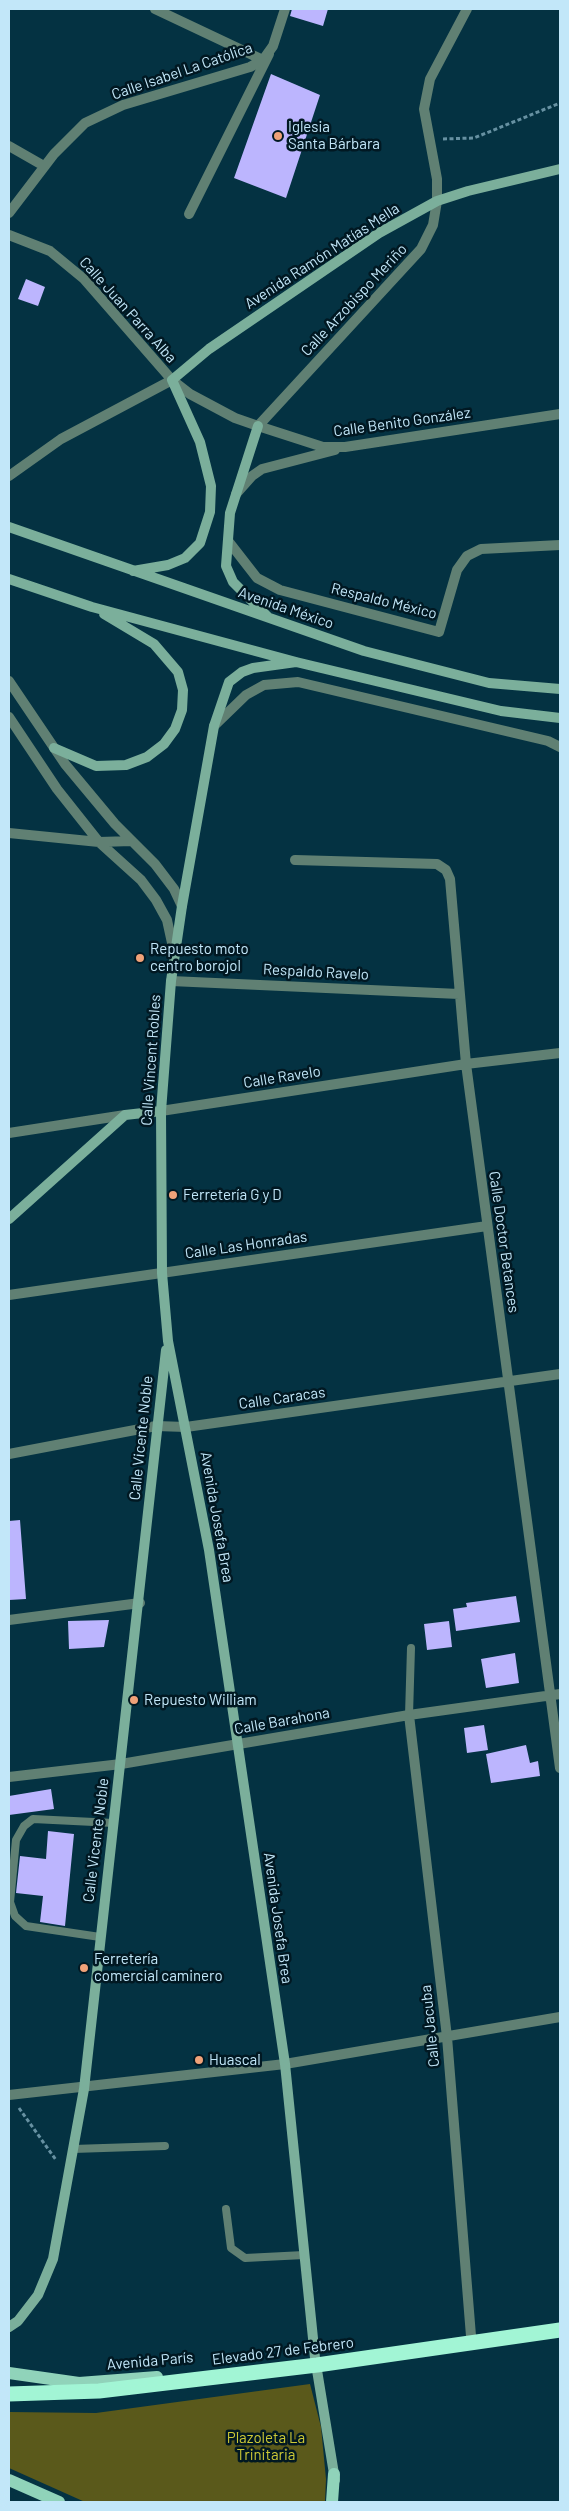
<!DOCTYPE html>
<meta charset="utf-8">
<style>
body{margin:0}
#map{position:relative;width:569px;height:2511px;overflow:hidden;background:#043242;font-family:Barlow,sans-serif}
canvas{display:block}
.frame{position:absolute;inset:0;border:10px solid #c2e7f9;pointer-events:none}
</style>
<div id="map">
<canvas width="569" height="2511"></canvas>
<div class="frame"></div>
</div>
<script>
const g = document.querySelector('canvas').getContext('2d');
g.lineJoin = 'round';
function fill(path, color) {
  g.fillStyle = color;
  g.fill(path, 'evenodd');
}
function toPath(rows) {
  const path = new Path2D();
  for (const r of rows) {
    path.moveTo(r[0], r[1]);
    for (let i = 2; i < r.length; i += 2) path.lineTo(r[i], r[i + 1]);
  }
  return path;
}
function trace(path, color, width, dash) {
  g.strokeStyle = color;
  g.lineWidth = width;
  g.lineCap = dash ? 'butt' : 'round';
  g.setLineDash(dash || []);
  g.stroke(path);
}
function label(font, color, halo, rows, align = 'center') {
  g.font = font + ' Barlow,sans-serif';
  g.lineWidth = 5;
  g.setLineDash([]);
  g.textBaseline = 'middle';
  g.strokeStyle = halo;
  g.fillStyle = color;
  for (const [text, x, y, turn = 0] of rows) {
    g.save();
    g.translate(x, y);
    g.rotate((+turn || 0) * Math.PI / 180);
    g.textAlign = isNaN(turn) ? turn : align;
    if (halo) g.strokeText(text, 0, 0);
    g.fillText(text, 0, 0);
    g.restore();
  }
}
fill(toPath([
 [310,2384,321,2427,326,2479,325,2502,85,2502,9,2468,9,2412,96,2413]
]), '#5a591b');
fill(toPath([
 [292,9,328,9,323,26,290,16],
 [271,74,320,95,286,198,234,178],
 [26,279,45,287,38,306,18,299],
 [20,1520,26,1599,9,1600,9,1521],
 [516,1596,520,1622,456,1631,453,1609,467,1607,466,1603],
 [109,1620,104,1647,69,1649,68,1621],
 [449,1621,452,1647,427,1650,424,1624],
 [515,1653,519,1683,486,1688,481,1659],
 [484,1725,488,1750,467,1753,464,1728],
 [526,1745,530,1763,538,1761,540,1776,491,1783,486,1754],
 [51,1789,54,1809,9,1815,9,1796],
 [48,1831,74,1834,65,1926,40,1922,43,1896,16,1893,20,1856,46,1859]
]), '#bcb5fe');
trace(toPath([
 [443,139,474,138,560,103],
 [19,2108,56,2160]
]), '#6791a2', 3, [4, 2.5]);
trace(toPath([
 [409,1715,411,1648],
 [100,1937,26,1926,15,1916,10,1902,16,1840,24,1826,33,1819,114,1823],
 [73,2149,165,2146],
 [226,2209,231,2248,245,2258,304,2255]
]), '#608073', 8);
trace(toPath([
 [189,214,269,54]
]), '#608073', 10);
trace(toPath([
 [155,9,263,60],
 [9,146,44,166],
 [9,213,54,154,85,123,123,105,250,67,263,60,273,46,285,9],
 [9,235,50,251,84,279,172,380,190,394,235,418,258,426,323,447,345,447,560,414],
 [258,426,421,249,433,225,437,201],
 [9,476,61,439,172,380],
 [236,494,252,476,262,469,335,450],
 [229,542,257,578,280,590,439,632,457,570,467,556,481,549,560,545],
 [9,681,65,764,115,824,155,864,174,889,182,906],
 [9,717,57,789,99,842,141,880,156,900,167,920,174,952],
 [214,726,246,695,264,685,298,682,548,741,560,747],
 [9,833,99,842,132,841],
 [295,860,437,864,446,870,450,879,466,1064,560,1768],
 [171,981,459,994],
 [161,1111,466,1064,560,1053],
 [9,1133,125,1115],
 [9,1295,487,1226],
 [9,1454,156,1426,186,1427,560,1374],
 [9,1620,140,1603],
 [409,1715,447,2037,471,2336],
 [9,1777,121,1764,409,1715,560,1694],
 [9,2095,285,2064,560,2017]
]), '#608073', 10);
trace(toPath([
 [437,201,437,179,424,109,430,79,467,9]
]), '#608073', 10);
trace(toPath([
 [258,426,230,513,226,566,233,582,268,617],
 [9,527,364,651,489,683,560,689],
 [133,571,168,565,185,558,200,543,210,512,211,486,200,442,172,380,209,349,379,233,437,201,468,191,560,169],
 [9,579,92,607,296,662,501,711,560,718],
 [296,662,253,668,242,672,229,682,214,726,182,906,171,981,161,1111,162,1273,168,1341,209,1550,285,2064,315,2358,335,2480],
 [54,748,96,766,126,765,147,757,164,744,175,729,182,710,183,690,178,672,154,644,104,614],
 [9,1219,125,1115,161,1111],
 [9,2327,18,2321,38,2295,53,2259,84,2089,166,1350]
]), '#7baf9b', 10);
trace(toPath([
 [9,2373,79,2383,157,2377],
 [9,2480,59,2502],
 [332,2502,334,2474]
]), '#90d3ba', 12);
trace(toPath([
 [9,2394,99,2391,317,2365,560,2330]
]), '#a2f5d5', 15);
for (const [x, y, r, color] of [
 [278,136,5,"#f0a279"],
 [140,958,5,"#f0a279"],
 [173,1195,5,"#f0a279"],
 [134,1700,5,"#f0a279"],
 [84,1968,5,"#f0a279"],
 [199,2060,5,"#f0a279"]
]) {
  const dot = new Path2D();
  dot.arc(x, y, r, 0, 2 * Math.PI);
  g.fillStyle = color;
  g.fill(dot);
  trace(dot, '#011822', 2);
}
label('15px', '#c2e7f9', '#011822', [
 ["Calle Isabel La Católica",182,71,-19],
 ["Avenida Ramón Matías Mella",322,256,-33],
 ["Calle Arzobispo Meriño",354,300,-47],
 ["Calle Juan Parra Alba",128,310,48],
 ["Calle Benito González",402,422,-8],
 ["Respaldo México",384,601,14],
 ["Avenida México",286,608,19],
 ["Respaldo Ravelo",316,972,3],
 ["Calle Vincent Robles",151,1060,-86],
 ["Calle Ravelo",282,1077,-9],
 ["Calle Doctor Betances",504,1242,82],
 ["Calle Las Honradas",246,1245,-8],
 ["Calle Caracas",282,1398,-8],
 ["Calle Vicente Noble",141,1438,-84],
 ["Avenida Josefa Brea",217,1517,80],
 ["Calle Barahona",282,1721,-10],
 ["Calle Vicente Noble",96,1840,-83],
 ["Avenida Josefa Brea",278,1918,82],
 ["Calle Jacuba",430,2026,-96],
 ["Elevado 27 de Febrero",283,2351,-7],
 ["Avenida París",150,2361,-5]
]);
label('15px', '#c2e7f9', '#011822', [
 ["Iglesia",288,127],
 ["Santa Bárbara",288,144],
 ["Repuesto moto",150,949],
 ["centro borojol",150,966],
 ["Ferretería G y D",183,1195],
 ["Repuesto William",144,1700],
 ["Ferretería",94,1959],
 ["comercial caminero",94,1976],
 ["Huascal",209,2060]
], 'left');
label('15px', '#ccc936', '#011822', [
 ["Plazoleta La",266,2438],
 ["Trinitaria",266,2455]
]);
</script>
